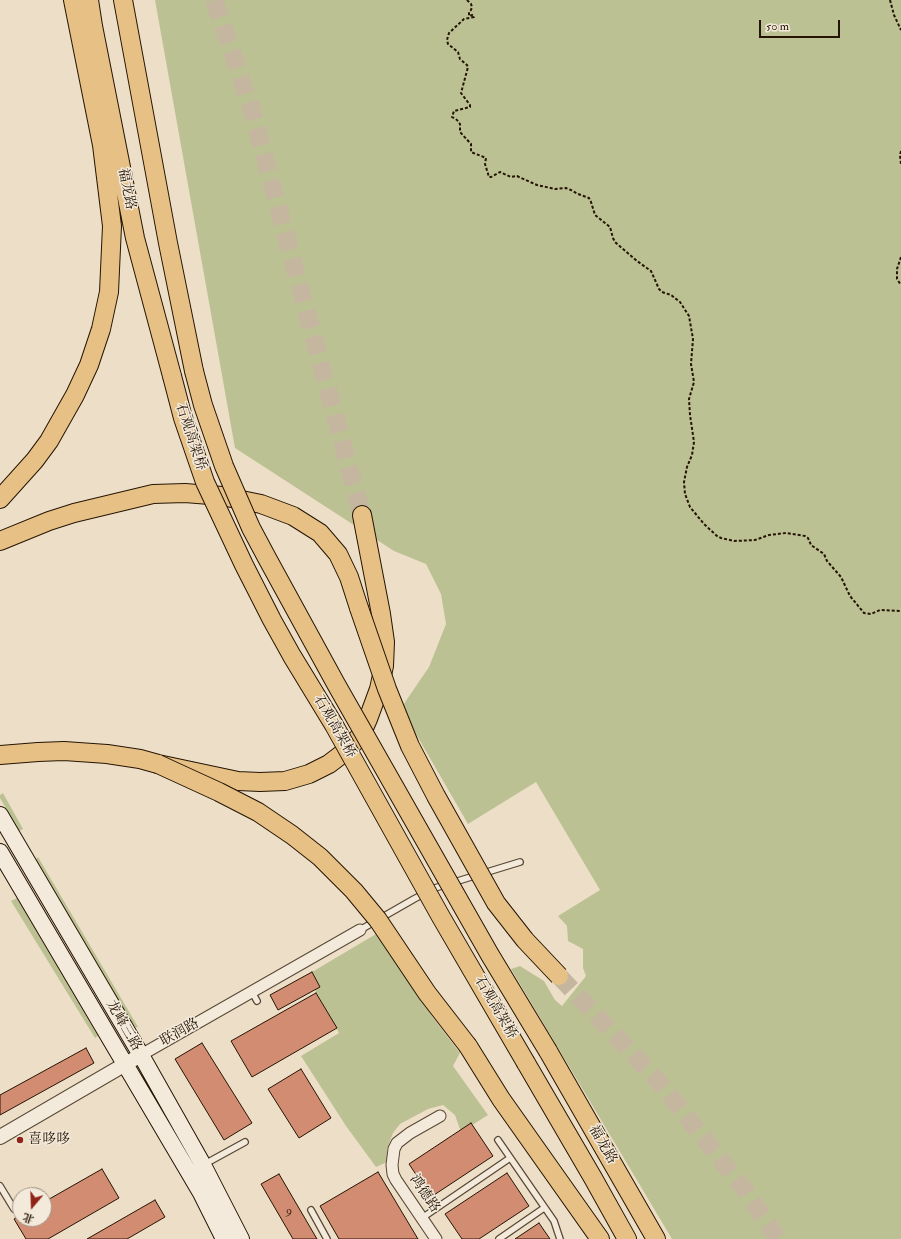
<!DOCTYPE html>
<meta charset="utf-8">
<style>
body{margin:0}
#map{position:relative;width:901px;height:1239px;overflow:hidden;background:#eddfc7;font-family:"IM FELL Double Pica","Noto Serif SC",serif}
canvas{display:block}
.north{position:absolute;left:12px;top:1187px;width:40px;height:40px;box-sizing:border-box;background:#f3eadb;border:1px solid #a19485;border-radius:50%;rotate:199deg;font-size:11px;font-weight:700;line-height:16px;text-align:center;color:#251403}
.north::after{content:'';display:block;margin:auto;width:14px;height:18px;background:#8f2418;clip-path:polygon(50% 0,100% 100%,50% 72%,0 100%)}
.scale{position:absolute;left:759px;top:20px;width:81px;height:18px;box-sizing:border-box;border:2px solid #251403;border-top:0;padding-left:5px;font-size:12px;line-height:14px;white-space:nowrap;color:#251403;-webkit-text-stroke:3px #f3eadb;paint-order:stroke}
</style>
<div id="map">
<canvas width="901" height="1239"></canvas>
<div class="north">北</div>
<div class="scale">50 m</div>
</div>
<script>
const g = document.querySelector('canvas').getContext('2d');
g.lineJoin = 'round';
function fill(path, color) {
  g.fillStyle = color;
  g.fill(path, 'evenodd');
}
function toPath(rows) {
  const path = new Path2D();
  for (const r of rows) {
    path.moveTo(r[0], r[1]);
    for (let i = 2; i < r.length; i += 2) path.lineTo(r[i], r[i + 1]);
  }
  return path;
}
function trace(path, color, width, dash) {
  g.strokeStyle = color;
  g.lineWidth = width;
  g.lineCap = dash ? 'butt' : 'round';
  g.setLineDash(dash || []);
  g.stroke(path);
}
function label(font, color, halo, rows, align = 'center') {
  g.font = font + ' "IM FELL Double Pica","Noto Serif SC",serif';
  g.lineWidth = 3;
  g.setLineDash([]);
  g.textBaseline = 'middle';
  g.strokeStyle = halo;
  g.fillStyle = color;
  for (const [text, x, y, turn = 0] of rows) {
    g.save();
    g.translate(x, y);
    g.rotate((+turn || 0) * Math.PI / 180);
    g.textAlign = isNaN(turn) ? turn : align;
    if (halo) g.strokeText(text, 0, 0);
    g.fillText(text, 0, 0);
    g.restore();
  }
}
fill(toPath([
 [155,0,901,0,901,1239,672,1239,511,969,520,966,544,981,555,1000,562,1006,586,976,583,968,583,949,568,941,567,926,558,916,600,890,536,782,468,824,401,708,429,667,446,624,441,594,426,564,394,551,235,448],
 [3,793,23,829,19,831,0,798,0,795],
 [38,857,138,1027,135,1028,36,859],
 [17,898,98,1036,95,1038,11,901],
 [376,934,434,1019,460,1053,453,1066,488,1115,461,1132,455,1115,443,1105,428,1109,400,1124,393,1133,387,1149,387,1162,376,1167,346,1126,301,1056,339,1033,315,990,320,987,312,972]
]), '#bcc193');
const building = toPath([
 [312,972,320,987,278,1010,270,995,312,972],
 [316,993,337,1028,252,1077,231,1041,316,993],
 [202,1043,252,1123,224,1140,175,1059,202,1043],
 [86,1048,94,1063,0,1115,0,1095,86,1048],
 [301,1069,331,1118,299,1138,268,1089,301,1069],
 [471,1123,493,1156,431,1197,409,1164,471,1123],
 [102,1169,119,1198,48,1239,26,1239,14,1219,20,1216,20,1219,44,1219,44,1202,102,1169],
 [378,1172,418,1239,339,1239,320,1206,378,1172],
 [507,1173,529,1206,479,1239,462,1239,445,1214,507,1173],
 [279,1174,317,1239,293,1239,261,1184,279,1174],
 [155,1200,165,1217,127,1239,87,1239,155,1200],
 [539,1223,550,1239,515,1239,539,1223]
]);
fill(building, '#d18c71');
trace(building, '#251403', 1);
trace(toPath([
 [214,0,250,104,362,515],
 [559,976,660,1083,745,1190,778,1239]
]), '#c5b6a0', 18, [18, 9]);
const service = toPath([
 [360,930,414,899,435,888,520,862],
 [252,992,257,1001],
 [498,1140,554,1221,560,1239],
 [203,1165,245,1142],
 [0,1186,14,1209],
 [311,1210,327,1239],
 [422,1218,510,1158],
 [499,1239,544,1208]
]);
const minor = toPath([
 [141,1055,360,930],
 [436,1239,396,1180,393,1174,392,1165,394,1149,397,1143,410,1133,440,1116]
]);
const tertiary = toPath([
 [0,1137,141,1055]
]);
const secondary = toPath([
 [0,815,141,1055,203,1165,241,1239],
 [0,852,201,1193,224,1239]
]);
const trunk = toPath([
 [89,0,93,26,135,238,172,376],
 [123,0,168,243,194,371],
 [0,499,35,460,49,441,75,395,89,365,101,329,109,292,112,226,102,145,73,0],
 [0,541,49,521,74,513,153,494,185,493,222,496,261,504,293,516,320,533,338,554,349,577,359,608],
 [0,755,38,752,64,751,107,754,140,759,158,764,238,781,260,782,285,781,309,774,329,764,346,751,361,735,368,719,379,689,384,666,385,642,381,614,362,515],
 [468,1046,501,1099,600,1239],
 [548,1051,656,1239],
 [526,1063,593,1178,627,1239]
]);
trace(service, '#574734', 8);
trace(minor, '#574734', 13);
trace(tertiary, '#574734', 16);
trace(secondary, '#251403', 18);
trace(trunk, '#251403', 20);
trace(toPath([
 [467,0,471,4,472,7,471,10,469,12,469,16,472,15,474,16,474,17,464,19,449,33,447,40,448,44,458,52,460,59,467,65,468,67,461,93,470,105,470,107,454,111,452,117,457,120,460,124,460,132,471,144,471,152,486,158,485,164,489,177,491,177,500,172,511,177,517,176,521,178,537,185,555,189,566,188,571,190,578,194,589,198,591,202,595,215,610,227,613,238,615,242,637,261,651,271,659,289,662,292,671,295,680,302,689,316,693,339,691,364,694,382,689,399,690,415,694,442,692,455,687,467,684,482,685,494,690,507,704,524,717,536,721,538,734,541,755,540,769,535,786,533,805,536,808,538,811,545,824,554,827,561,841,577,850,596,864,613,871,614,880,610,901,611],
 [890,0,894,15,901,30],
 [901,151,900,155,901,164],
 [901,257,897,269,897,279,901,285]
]), '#251403', 2, [3, 2]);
trace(service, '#f3eadb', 5.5);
trace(minor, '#f3eadb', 11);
trace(tertiary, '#f3eadb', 14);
trace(secondary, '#f3eadb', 16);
trace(trunk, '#e6c084', 18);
const trunkBridge = toPath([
 [194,371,203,405,224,466,251,528,267,558,336,684,490,955,548,1051],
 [172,376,183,418,205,482,244,565,272,620,292,656,334,725,441,917,526,1063],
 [359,608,387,689,410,746,436,796,496,903,525,940,559,976],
 [158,764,219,792,258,812,292,835,320,857,354,891,378,920,427,993,468,1046]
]);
trace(trunkBridge, '#251403', 20, []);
trace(trunkBridge, '#e6c084', 18);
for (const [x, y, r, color] of [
 [20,1140,4,"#8f2418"]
]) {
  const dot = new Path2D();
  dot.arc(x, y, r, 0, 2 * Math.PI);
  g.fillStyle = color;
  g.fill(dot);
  trace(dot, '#f3eadb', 1.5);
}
label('12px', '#50321e', null, [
 ["9",289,1211]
]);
label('14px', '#251403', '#f3eadb', [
 ["福龙路",126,189,79],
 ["石观高架桥",190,437,72],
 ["石观高架桥",334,727,60],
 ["石观高架桥",495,1008,60],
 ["龙峰三路",123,1026,60],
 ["联润路",180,1033,-29],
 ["福龙路",602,1145,60],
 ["鸿德路",424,1194,56]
]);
label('14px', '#251403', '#f3eadb', [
 ["喜哆哆",28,1140]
], 'left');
</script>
